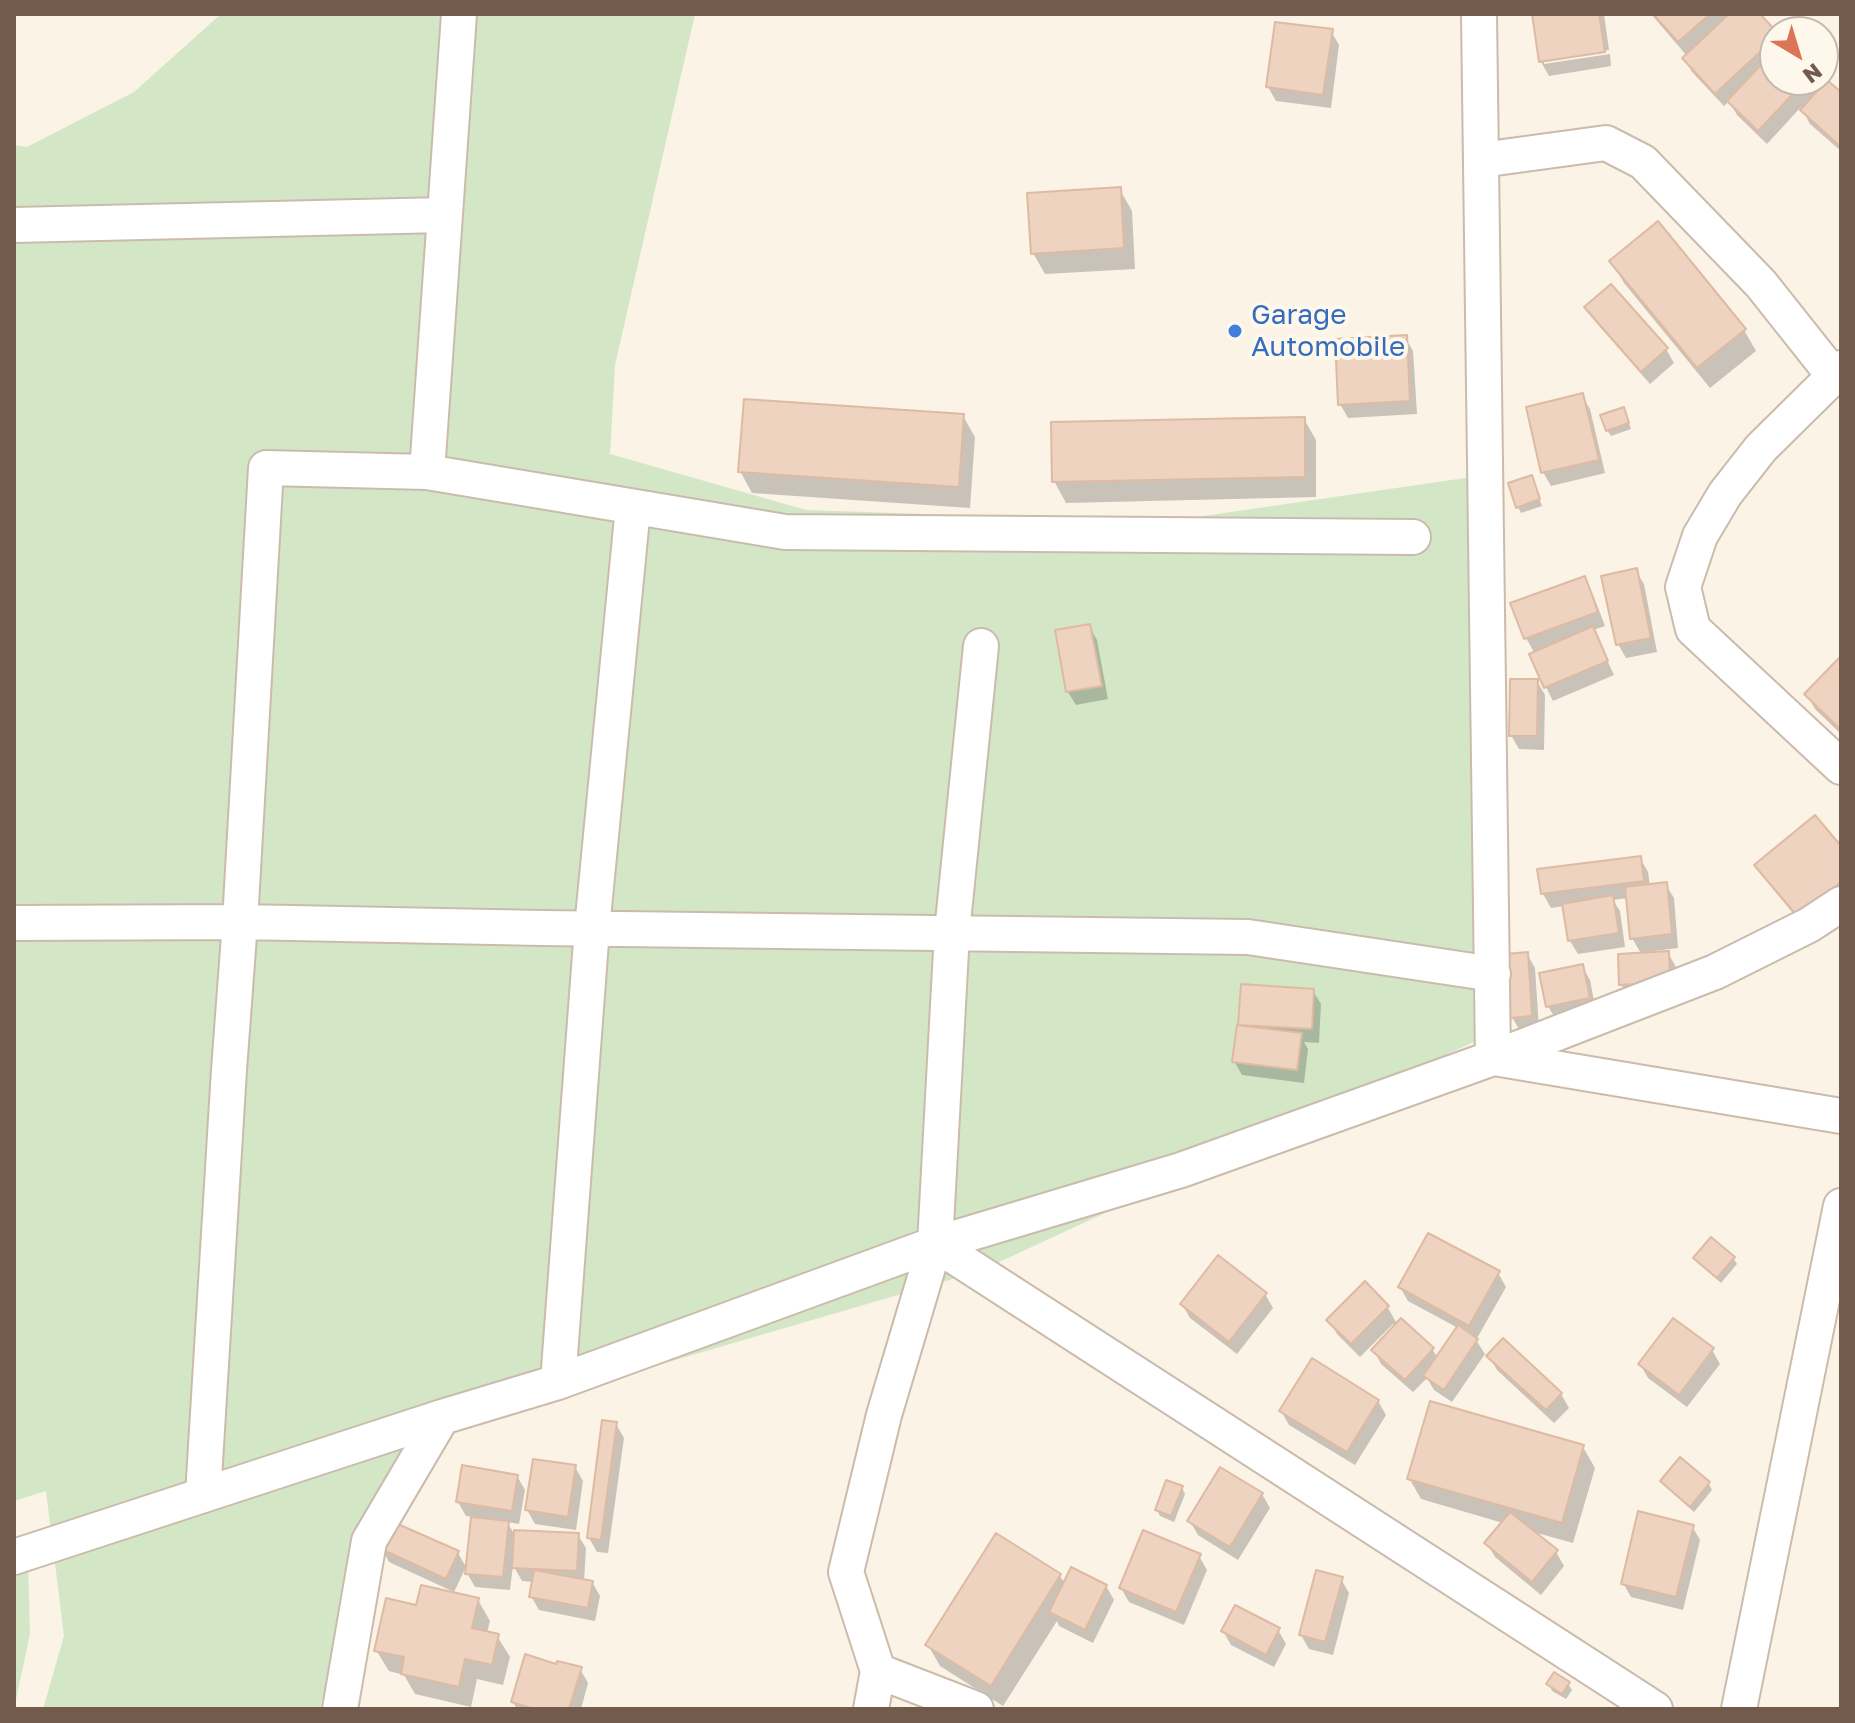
<!DOCTYPE html>
<style>
body{margin:0}
#map{position:relative;width:1855px;height:1723px;overflow:hidden;background:#faf3e6;font-family:"Golos Text",sans-serif}
canvas{display:block}
.frame{position:absolute;inset:0;border:16px solid #725b4d;pointer-events:none}
.north{position:absolute;left:1759px;top:16px;width:80px;height:80px;box-sizing:border-box;background:#fdf7ec;border:2px solid #c5b9ac;border-radius:50%;rotate:142deg;font-size:22px;font-weight:700;line-height:32px;text-align:center;color:#725b4d}
.north::after{content:'';display:block;margin:auto;width:28px;height:36px;background:#da7656;clip-path:polygon(50% 0,100% 100%,50% 72%,0 100%)}
</style>
<div id="map">
<canvas width="1855" height="1723"></canvas>
<div class="frame"></div>
<div class="north">N</div>
</div>
<script>
const g = document.querySelector('canvas').getContext('2d');
g.lineJoin = 'round';
function fill(path, color) {
  g.fillStyle = color;
  g.fill(path, 'evenodd');
}
function toPath(rows) {
  const path = new Path2D();
  for (const r of rows) {
    path.moveTo(r[0], r[1]);
    for (let i = 2; i < r.length; i += 2) path.lineTo(r[i], r[i + 1]);
  }
  return path;
}
function trace(path, color, width, dash) {
  g.strokeStyle = color;
  g.lineWidth = width;
  g.lineCap = dash ? 'butt' : 'round';
  g.setLineDash(dash || []);
  g.stroke(path);
}
function label(font, color, halo, rows, align = 'center') {
  g.font = font + ' "Golos Text",sans-serif';
  g.lineWidth = 8;
  g.setLineDash([]);
  g.textBaseline = 'middle';
  g.strokeStyle = halo;
  g.fillStyle = color;
  for (const [text, x, y, turn = 0] of rows) {
    g.save();
    g.translate(x, y);
    g.rotate((+turn || 0) * Math.PI / 180);
    g.textAlign = isNaN(turn) ? turn : align;
    if (halo) g.strokeText(text, 0, 0);
    g.fillText(text, 0, 0);
    g.restore();
  }
}
fill(toPath([
 [221,14,695,14,615,365,610,454,806,510,1162,522,1486,475,1493,1033,980,1271,545,1398,428,1424,357,1549,320,1709,43,1709,64,1636,46,1491,14,1501,14,145,27,147,134,92],
 [28,1562,30,1634,14,1709,14,1568]
]), '#d3e7c6');
fill(toPath([
 [1534,14,1604,14,1609,50,1544,60,1544,64,1610,54,1611,66,1549,76,1541,62],
 [1651,14,1757,14,1775,33,1775,80,1817,80,1822,89,1841,95,1841,151,1810,124,1801,107,1767,144,1737,115,1729,101,1724,106,1692,72,1685,58,1687,56],
 [1331,31,1339,45,1331,108,1276,101,1268,87],
 [1120,190,1132,211,1135,269,1045,274,1033,253],
 [1612,262,1744,330,1756,351,1710,388,1624,283],
 [1587,307,1666,349,1674,363,1650,384,1595,321],
 [1405,337,1413,351,1417,414,1348,418,1340,404],
 [1582,396,1590,409,1605,473,1551,486,1543,472],
 [1626,415,1631,429,1611,436,1607,430],
 [963,416,975,437,970,508,752,493,740,471],
 [1304,419,1316,440,1316,497,1066,503,1054,481],
 [1531,477,1542,506,1521,513,1518,507],
 [1636,571,1644,584,1657,652,1626,658,1618,644],
 [1585,578,1592,592,1605,626,1593,630,1614,675,1553,701,1546,687,1535,654,1526,638],
 [1089,626,1097,640,1108,699,1076,705,1068,692],
 [1841,659,1841,734,1815,709,1807,695],
 [1537,681,1545,695,1544,750,1519,749,1511,735],
 [1841,849,1841,879,1796,917,1765,879,1757,866],
 [1640,858,1648,872,1650,886,1666,885,1674,898,1678,948,1654,951,1654,954,1668,953,1676,967,1677,995,1629,998,1621,984,1642,955,1632,938,1628,898,1613,900,1620,911,1625,947,1578,954,1570,941,1564,906,1551,908,1543,894],
 [1527,954,1535,968,1539,1029,1520,1031,1512,1017],
 [1582,966,1590,980,1596,1011,1556,1020,1548,1006],
 [1243,986,1313,991,1321,1004,1319,1043,1304,1042,1308,1049,1304,1083,1242,1075,1234,1061,1240,1028],
 [1696,1258,1733,1258,1737,1264,1721,1283,1699,1264],
 [1498,1273,1506,1287,1476,1340,1485,1354,1452,1402,1434,1390,1427,1378,1413,1392,1381,1364,1374,1350,1396,1326,1393,1324,1360,1357,1337,1334,1329,1320,1365,1284,1388,1308,1397,1324,1432,1349,1438,1358,1458,1328,1408,1301,1400,1287],
 [1265,1294,1273,1308,1237,1354,1190,1318,1182,1304],
 [1712,1350,1720,1364,1687,1407,1648,1378,1640,1364],
 [1489,1356,1561,1394,1569,1408,1554,1423,1497,1370],
 [1378,1401,1386,1415,1355,1465,1289,1425,1281,1411],
 [616,1424,624,1438,608,1553,597,1552,589,1538],
 [1583,1447,1595,1468,1573,1543,1530,1531,1556,1552,1564,1566,1541,1595,1495,1557,1487,1543,1503,1523,1421,1499,1409,1478],
 [575,1467,583,1481,576,1530,535,1524,527,1510],
 [517,1476,525,1490,519,1524,507,1522,516,1537,578,1535,586,1548,584,1581,592,1582,600,1596,595,1621,539,1610,531,1596,534,1582,522,1581,513,1565,510,1590,475,1587,467,1573,473,1517,466,1516,458,1502],
 [1662,1481,1709,1484,1712,1490,1694,1512,1666,1487],
 [1182,1488,1185,1494,1174,1522,1160,1516,1157,1510],
 [1262,1494,1270,1508,1238,1560,1198,1535,1190,1521],
 [1692,1526,1700,1540,1683,1610,1631,1597,1623,1583],
 [381,1548,458,1553,466,1567,454,1592,389,1562],
 [1199,1556,1207,1570,1184,1625,1129,1602,1121,1588],
 [1060,1576,1065,1584,1106,1586,1114,1600,1093,1643,1059,1626,1057,1621,1003,1706,940,1666,928,1645],
 [1341,1579,1349,1593,1333,1655,1309,1649,1301,1635],
 [478,1600,490,1621,487,1633,497,1636,510,1657,503,1685,477,1679,471,1707,415,1694,404,1675,389,1671,376,1650,418,1607],
 [1278,1630,1286,1644,1274,1667,1231,1645,1223,1631],
 [557,1666,580,1669,588,1683,581,1709,517,1709,513,1702],
 [1549,1684,1568,1684,1572,1690,1566,1699,1552,1691]
]), '#0003');
const building = toPath([
 [1532,14,1599,14,1605,52,1539,62,1532,14],
 [1653,14,1710,14,1678,42,1653,14],
 [1729,14,1760,14,1777,32,1775,32,1775,38,1715,94,1682,58,1729,14],
 [1275,22,1333,29,1323,95,1266,87,1275,22],
 [1775,50,1775,80,1806,80,1758,131,1727,101,1775,50],
 [1827,80,1841,92,1841,147,1800,110,1827,80],
 [1121,187,1124,248,1031,254,1027,193,1121,187],
 [1658,221,1746,329,1697,368,1609,261,1658,221],
 [1611,284,1668,348,1641,372,1584,307,1611,284],
 [1407,335,1410,401,1338,405,1335,339,1407,335],
 [1583,393,1599,460,1541,473,1526,407,1583,393],
 [744,399,964,414,959,487,738,472,744,399],
 [1624,407,1629,423,1606,431,1600,415,1624,407],
 [1305,417,1305,477,1052,482,1051,422,1305,417],
 [1532,475,1540,499,1516,508,1508,483,1532,475],
 [1637,568,1651,638,1616,645,1601,576,1637,568],
 [1585,576,1598,612,1524,639,1510,603,1585,576],
 [1090,624,1102,686,1066,692,1055,630,1090,624],
 [1593,626,1608,661,1544,688,1529,654,1593,626],
 [1841,656,1841,730,1804,694,1841,656],
 [1510,679,1538,679,1537,736,1509,736,1510,679],
 [1815,815,1841,846,1841,882,1798,917,1754,865,1815,815],
 [1641,856,1644,881,1541,894,1537,869,1641,856],
 [1667,882,1672,934,1630,939,1625,887,1667,882],
 [1613,895,1619,933,1568,941,1562,904,1613,895],
 [1669,951,1670,982,1619,985,1618,954,1669,951],
 [1528,952,1532,1016,1510,1018,1505,954,1528,952],
 [1583,964,1590,998,1546,1007,1539,973,1583,964],
 [1241,984,1314,989,1312,1029,1238,1025,1241,984],
 [1237,1025,1302,1033,1297,1070,1232,1062,1237,1025],
 [1428,1233,1500,1271,1469,1326,1398,1287,1428,1233],
 [1711,1237,1735,1257,1717,1278,1693,1258,1711,1237],
 [1218,1255,1267,1293,1229,1342,1180,1304,1218,1255],
 [1365,1281,1389,1306,1351,1344,1326,1320,1365,1281],
 [1401,1318,1434,1348,1405,1380,1371,1350,1401,1318],
 [1673,1318,1714,1348,1679,1395,1638,1364,1673,1318],
 [1458,1325,1478,1339,1444,1390,1423,1376,1458,1325],
 [1503,1338,1562,1393,1546,1410,1486,1356,1503,1338],
 [1312,1358,1379,1400,1347,1452,1279,1411,1312,1358],
 [1430,1401,1584,1445,1562,1523,1407,1479,1430,1401],
 [602,1420,617,1422,601,1540,587,1538,602,1420],
 [1680,1457,1710,1482,1690,1507,1660,1481,1680,1457],
 [533,1459,576,1465,568,1517,525,1510,533,1459],
 [462,1465,518,1475,512,1511,456,1502,462,1465],
 [1220,1467,1263,1493,1230,1547,1187,1521,1220,1467],
 [1166,1480,1183,1486,1171,1516,1155,1510,1166,1480],
 [1638,1511,1694,1525,1676,1597,1621,1584,1638,1511],
 [1510,1512,1558,1550,1532,1582,1484,1543,1510,1512],
 [471,1517,509,1521,503,1577,465,1574,471,1517],
 [391,1521,459,1551,446,1579,379,1548,391,1521],
 [514,1530,579,1533,577,1571,512,1568,514,1530],
 [1143,1530,1201,1554,1176,1612,1119,1588,1143,1530],
 [996,1533,1061,1574,991,1686,925,1645,996,1533],
 [1071,1567,1107,1585,1085,1630,1049,1612,1071,1567],
 [534,1570,593,1581,588,1608,529,1597,534,1570],
 [1316,1570,1343,1577,1325,1642,1299,1635,1316,1570],
 [421,1585,479,1598,472,1628,499,1634,492,1665,465,1659,459,1687,401,1674,404,1657,374,1651,386,1598,416,1605,421,1585],
 [1235,1605,1280,1628,1266,1655,1221,1631,1235,1605],
 [525,1654,556,1664,557,1661,582,1667,569,1709,534,1709,511,1702,525,1654],
 [1554,1672,1570,1682,1562,1694,1546,1684,1554,1672]
]);
fill(building, '#edd3c0');
trace(building, '#dfbaa2', 2);
const minor = toPath([
 [1479,14,1493,1058],
 [1481,160,1606,143,1643,162,1761,284,1834,376,1841,368],
 [14,225,444,215],
 [1834,376,1761,448,1725,494,1700,536,1683,587,1693,629,1841,767],
 [427,472,459,14],
 [14,923,240,922,543,928,1248,937,1493,974],
 [1494,1058,1841,1116],
 [935,1244,1655,1709],
 [558,1382,592,928,633,507],
 [203,1495,229,1070,240,922,266,468,427,472,785,532,1413,537],
 [14,1557,442,1417,558,1382,935,1244,1181,1170,1493,1058,1715,972,1809,925,1841,904],
 [878,1671,846,1572,884,1415,935,1244,952,932,981,646],
 [340,1709,369,1541,442,1417],
 [871,1709,878,1671,976,1709],
 [1739,1709,1841,1206]
]);
trace(minor, '#cbbbad', 38);
trace(minor, '#fff', 34);
for (const [x, y, r, color] of [
 [1235,331,8,"#3f7fe0"]
]) {
  const dot = new Path2D();
  dot.arc(x, y, r, 0, 2 * Math.PI);
  g.fillStyle = color;
  g.fill(dot);
  trace(dot, '#fdf7ec', 3);
}
label('28px', '#366cbe', '#fdf7ec', [
 ["Garage",1251,315],
 ["Automobile",1251,347]
], 'left');
</script>
